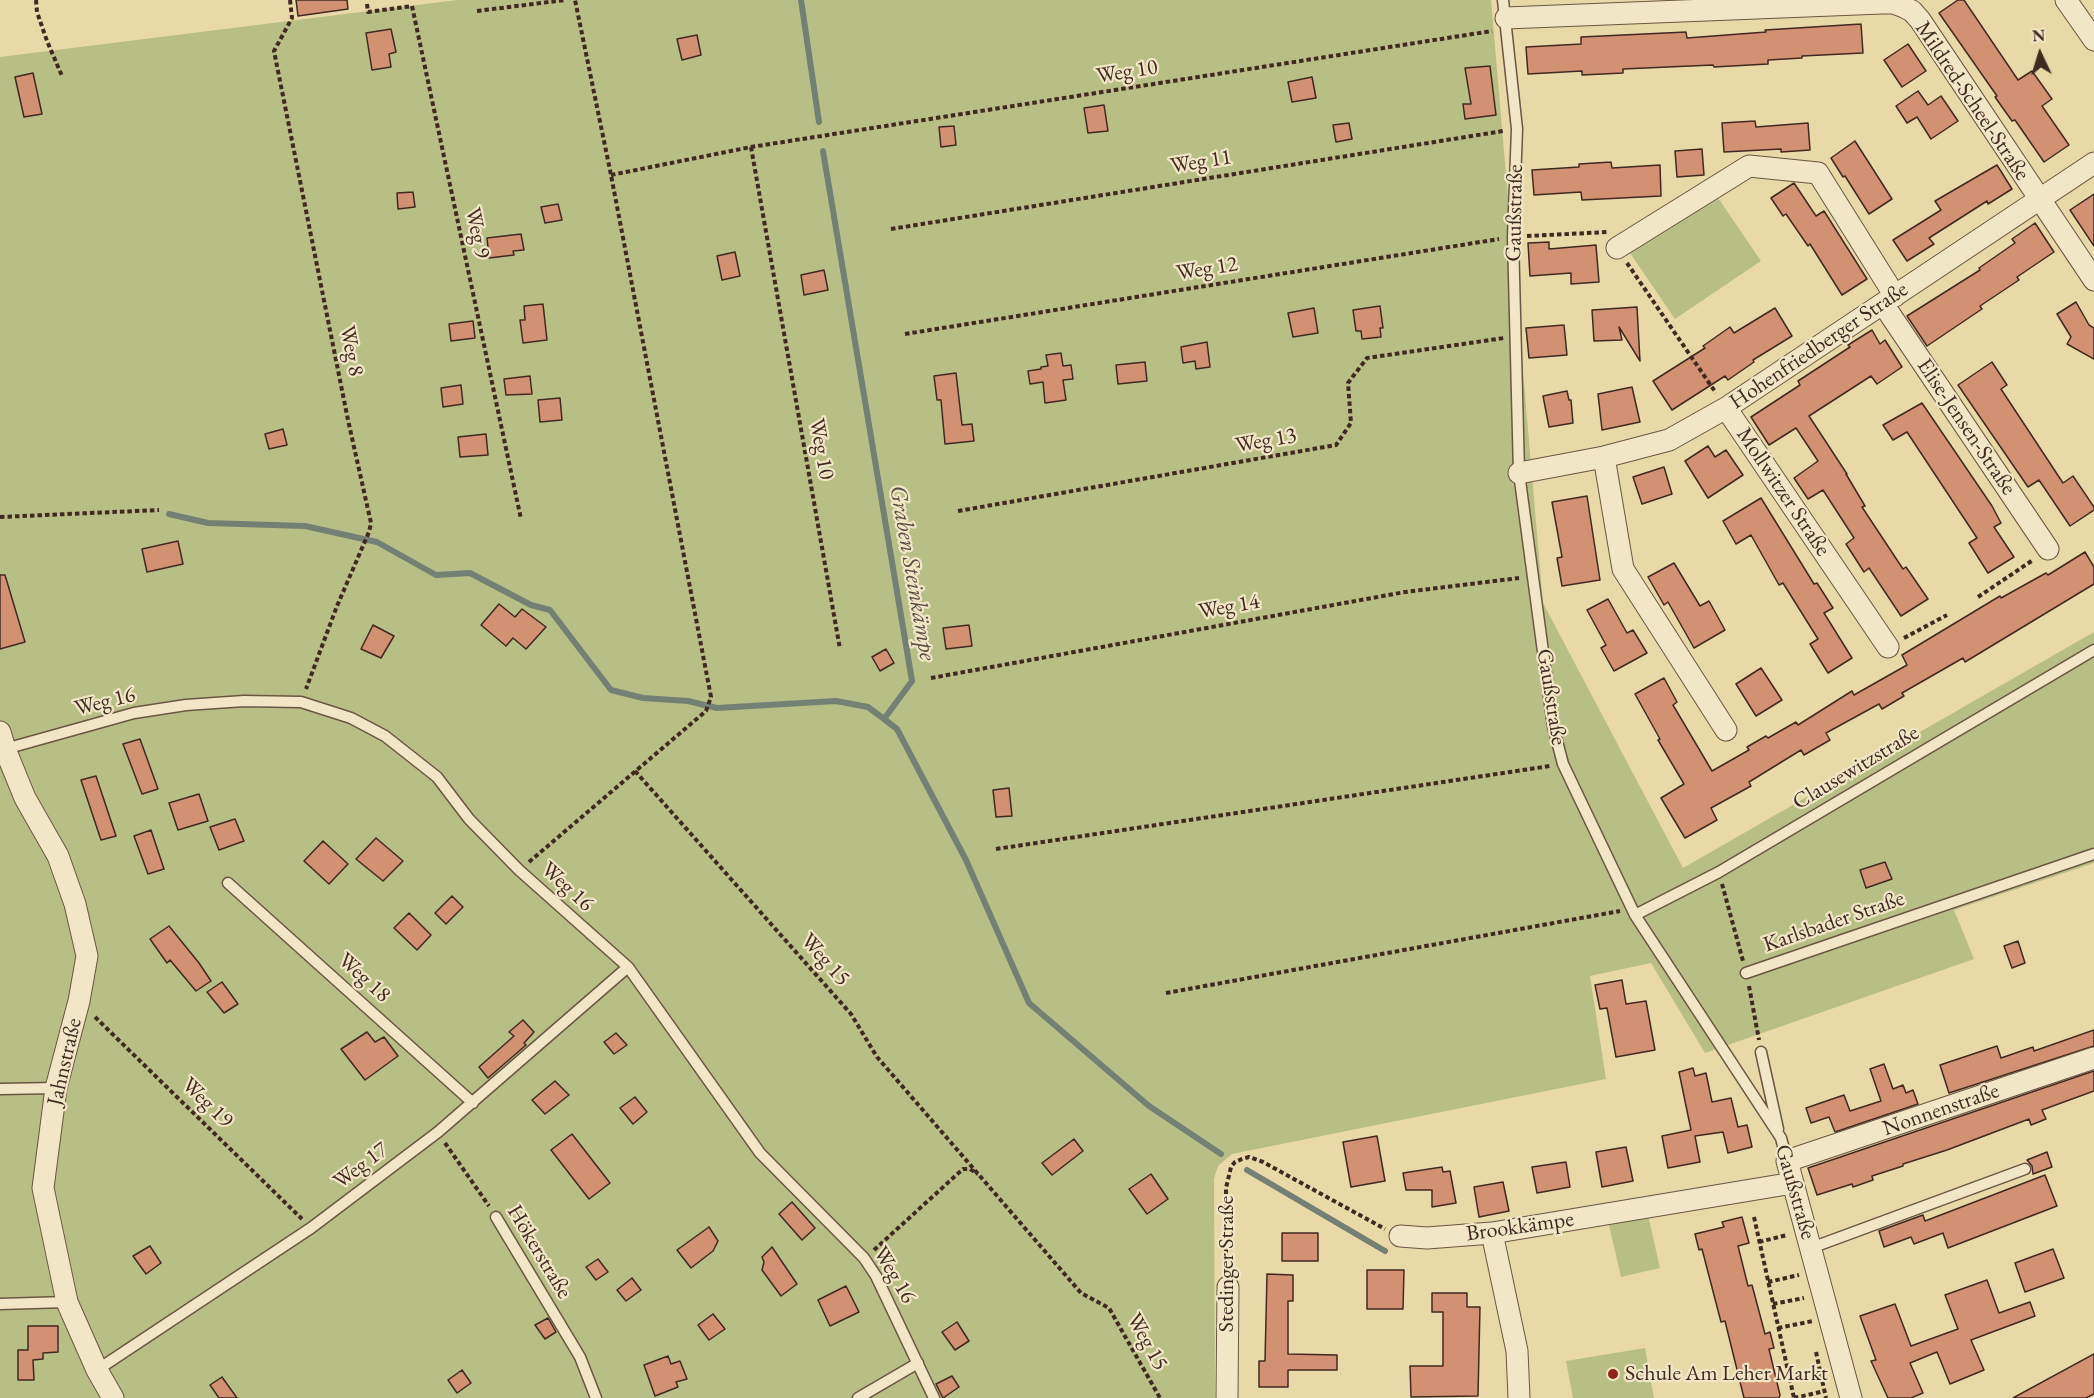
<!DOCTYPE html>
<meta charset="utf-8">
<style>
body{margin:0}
#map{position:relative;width:2094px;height:1398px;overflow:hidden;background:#ead9a8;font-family:"EB Garamond",serif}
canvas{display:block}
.north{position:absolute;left:2010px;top:24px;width:60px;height:60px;-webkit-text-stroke:4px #f1e6c6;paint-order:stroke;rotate:356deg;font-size:16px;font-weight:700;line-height:24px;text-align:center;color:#412921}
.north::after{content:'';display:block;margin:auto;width:21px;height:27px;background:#412921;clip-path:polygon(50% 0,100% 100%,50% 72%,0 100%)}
</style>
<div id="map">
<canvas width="2094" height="1398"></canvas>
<div class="north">N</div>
</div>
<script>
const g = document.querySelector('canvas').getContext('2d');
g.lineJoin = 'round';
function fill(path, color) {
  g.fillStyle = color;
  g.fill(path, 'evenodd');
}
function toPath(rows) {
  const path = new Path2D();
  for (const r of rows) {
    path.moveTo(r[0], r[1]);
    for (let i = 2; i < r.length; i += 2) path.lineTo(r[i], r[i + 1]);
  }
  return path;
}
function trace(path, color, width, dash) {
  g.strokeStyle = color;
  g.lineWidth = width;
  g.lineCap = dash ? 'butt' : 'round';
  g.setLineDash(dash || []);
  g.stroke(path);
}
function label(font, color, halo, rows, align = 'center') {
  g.font = font + ' "EB Garamond",serif';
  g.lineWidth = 4.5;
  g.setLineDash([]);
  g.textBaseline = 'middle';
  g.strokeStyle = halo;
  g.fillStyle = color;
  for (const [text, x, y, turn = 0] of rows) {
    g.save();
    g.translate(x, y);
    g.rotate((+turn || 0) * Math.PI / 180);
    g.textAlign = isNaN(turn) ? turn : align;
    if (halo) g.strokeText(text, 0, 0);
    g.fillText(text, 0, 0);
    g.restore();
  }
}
fill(toPath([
 [457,0,1491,0,1543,603,1683,868,2094,632,2094,863,1954,910,1974,959,1705,1053,1651,963,1590,976,1606,1079,1232,1154,1218,1166,1214,1179,1215,1398,0,1398,0,57],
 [1716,195,1761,261,1675,319,1630,253],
 [1648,1215,1660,1268,1621,1277,1609,1225],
 [1645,1348,1654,1398,1573,1398,1566,1361]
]), '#b7bf87');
trace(toPath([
 [801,0,819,122],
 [169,514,208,523,305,526,377,542,436,575,470,573,531,605,550,610,611,690,643,698,688,701,717,708,836,701,868,707,884,719,912,681,823,151],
 [884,719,897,729,966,860,1029,1003,1149,1106,1221,1154],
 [1247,1170,1385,1251]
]), '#758074', 6);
const building = toPath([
 [296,0,347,0,348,9,298,16,296,0],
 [1958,0,1964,0,2018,80,2032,71,2052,99,2042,106,2069,145,2044,162,2015,120,2012,121,1995,97,1997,96,1939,13,1958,0],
 [1861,24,1863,53,1802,56,1802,58,1768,60,1768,64,1714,67,1713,65,1623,69,1623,73,1582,75,1582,71,1528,74,1526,47,1581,44,1581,37,1686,32,1687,38,1766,32,1765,30,1861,24],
 [391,29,396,52,389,54,391,67,372,70,366,33,391,29],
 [697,35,701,55,682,60,677,39,697,35],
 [1908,44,1926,71,1902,87,1884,60,1908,44],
 [1490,66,1496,115,1465,119,1463,104,1471,104,1465,68,1490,66],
 [33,73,42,114,24,117,15,77,33,73],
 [1312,77,1316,98,1292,102,1288,82,1312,77],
 [1918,91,1928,105,1941,96,1958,121,1931,139,1917,117,1907,123,1896,106,1918,91],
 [1104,105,1108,131,1088,133,1084,108,1104,105],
 [1755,121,1756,127,1808,123,1810,150,1781,152,1781,149,1724,152,1722,123,1755,121],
 [1349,123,1352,139,1336,142,1333,125,1349,123],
 [954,126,956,145,941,147,939,127,954,126],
 [1855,141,1892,199,1869,214,1845,176,1843,177,1831,158,1855,141],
 [1702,149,1704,175,1677,177,1675,151,1702,149],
 [1611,162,1612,168,1660,165,1661,196,1582,200,1581,192,1534,195,1532,170,1579,167,1579,164,1611,162],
 [1997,165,2012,189,1988,204,1987,201,1929,238,1934,244,1907,261,1893,240,1941,210,1935,201,1997,165],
 [1794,183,1816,216,1824,211,1867,279,1842,295,1810,244,1808,246,1786,214,1783,216,1771,198,1794,183],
 [413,192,415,207,398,209,397,193,413,192],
 [2094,194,2094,246,2070,210,2094,194],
 [558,204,562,220,545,223,541,207,558,204],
 [2035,223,2054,252,2017,277,2019,280,1980,306,1982,309,1927,346,1907,316,1980,270,1979,268,2015,243,2012,239,2035,223],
 [521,234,524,250,513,251,514,255,489,258,487,238,521,234],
 [1549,242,1549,249,1596,245,1599,282,1571,284,1571,273,1530,276,1528,243,1549,242],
 [735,252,740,276,722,280,717,256,735,252],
 [824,270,828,290,804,295,801,275,824,270],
 [2076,302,2089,325,2094,328,2094,359,2067,344,2071,337,2057,314,2076,302],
 [543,304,547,340,523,343,520,320,525,320,524,306,543,304],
 [1380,306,1383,328,1380,328,1381,337,1362,339,1361,331,1356,331,1353,310,1380,306],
 [1637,307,1640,361,1619,327,1622,340,1594,341,1592,310,1637,307],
 [1314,308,1318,333,1293,337,1288,313,1314,308],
 [1775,308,1792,336,1753,360,1754,362,1728,380,1725,376,1672,410,1653,381,1705,348,1703,346,1730,327,1734,333,1775,308],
 [473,321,475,338,451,341,449,324,473,321],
 [1564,325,1567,355,1529,358,1526,328,1564,325],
 [1872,330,1880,344,1885,340,1902,367,1877,384,1871,376,1809,416,1847,474,1846,474,1865,506,1862,507,1903,569,1906,567,1928,599,1901,616,1869,568,1864,572,1846,544,1854,538,1823,490,1808,499,1794,478,1818,461,1796,428,1769,445,1751,417,1800,385,1798,381,1850,347,1848,345,1872,330],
 [1207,342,1210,367,1196,369,1195,361,1183,363,1181,347,1207,342],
 [1061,353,1063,366,1071,365,1073,379,1063,380,1066,400,1045,403,1043,382,1030,384,1028,371,1041,369,1041,367,1048,366,1046,355,1061,353],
 [1145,362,1147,381,1118,384,1116,365,1145,362],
 [1992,362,2007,385,2001,389,2063,483,2073,476,2094,507,2094,510,2070,526,2039,480,2028,487,1958,385,1992,362],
 [956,373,962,425,972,424,974,441,945,444,941,400,937,400,934,376,956,373],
 [530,376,532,394,506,395,504,379,530,376],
 [461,385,463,404,443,407,441,388,461,385],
 [1632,387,1640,422,1602,430,1598,394,1632,387],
 [1567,391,1569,400,1571,400,1573,423,1549,427,1543,396,1567,391],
 [560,398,562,420,540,422,538,400,560,398],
 [1922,403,1992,506,2001,523,1994,527,2014,557,1988,573,1969,543,1977,538,1907,432,1893,440,1883,425,1922,403],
 [283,429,287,445,269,449,265,434,283,429],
 [486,434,488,455,460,457,458,437,486,434],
 [1708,446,1715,457,1726,450,1743,475,1708,498,1685,461,1708,446],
 [1664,467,1672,494,1642,504,1633,477,1664,467],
 [1587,496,1600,580,1562,586,1557,558,1562,557,1552,502,1587,496],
 [1761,498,1814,584,1817,583,1833,608,1824,613,1852,658,1828,673,1810,644,1818,639,1783,583,1779,585,1751,535,1736,544,1723,521,1761,498],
 [178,541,183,564,147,572,142,549,178,541],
 [2085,552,2094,567,2094,584,1965,662,1963,658,1902,693,1904,696,1882,709,1879,704,1826,733,1830,740,1804,755,1801,750,1749,782,1751,786,1711,808,1717,820,1685,838,1661,798,1684,784,1658,740,1660,739,1635,694,1664,678,1677,702,1673,705,1712,771,1749,750,1747,747,1766,736,1768,738,1796,722,1798,725,1852,691,1854,695,1907,665,1902,655,2000,596,2001,598,2046,573,2048,575,2085,552],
 [1674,563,1700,606,1709,601,1725,630,1694,648,1668,602,1664,605,1648,577,1674,563],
 [0,575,5,575,25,642,0,649,0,575],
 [1608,599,1627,633,1633,630,1647,653,1614,671,1601,648,1606,645,1587,610,1608,599],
 [499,604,515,617,522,609,546,627,526,649,513,638,506,646,481,625,499,604],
 [373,625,394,636,381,658,361,649,373,625],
 [969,625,972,646,946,649,943,628,969,625],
 [886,649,894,663,880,671,872,657,886,649],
 [1761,668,1782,700,1756,716,1736,684,1761,668],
 [140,739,158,789,142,794,123,744,140,739],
 [96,776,116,836,101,840,81,780,96,776],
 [1009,788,1012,816,996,817,993,790,1009,788],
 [199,794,208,821,178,830,169,803,199,794],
 [235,819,244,841,219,850,210,827,235,819],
 [151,830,164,869,148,874,134,836,151,830],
 [376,838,403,861,383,881,356,859,376,838],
 [323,841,348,864,329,884,304,861,323,841],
 [1885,862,1892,879,1866,888,1860,870,1885,862],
 [452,896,463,907,446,924,435,913,452,896],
 [409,913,431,935,417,950,394,928,409,913],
 [169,926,199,963,211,981,196,991,170,960,167,963,150,939,169,926],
 [2018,941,2025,963,2012,968,2004,946,2018,941],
 [1622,980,1626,1004,1646,1001,1655,1050,1616,1057,1607,1008,1600,1009,1595,985,1622,980],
 [222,982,238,1004,224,1013,207,992,222,982],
 [523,1020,534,1032,524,1043,526,1045,488,1078,479,1067,514,1036,509,1032,523,1020],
 [2094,1030,2094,1046,1949,1093,1940,1065,1997,1046,2001,1058,2033,1047,2034,1051,2094,1030],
 [367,1032,375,1042,384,1037,398,1056,365,1080,341,1049,367,1032],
 [616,1033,627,1045,614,1054,604,1042,616,1033],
 [1884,1064,1893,1089,1903,1085,1906,1093,1913,1090,1918,1104,1835,1132,1829,1117,1811,1123,1806,1108,1844,1095,1850,1111,1881,1101,1870,1069,1884,1064],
 [1693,1068,1695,1076,1706,1073,1712,1102,1731,1098,1738,1127,1747,1125,1752,1147,1728,1153,1723,1132,1695,1136,1700,1162,1668,1168,1662,1136,1691,1130,1679,1072,1693,1068],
 [2094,1071,2094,1091,2042,1110,2046,1119,2031,1125,2029,1119,1947,1150,1903,1164,1903,1166,1872,1176,1873,1180,1853,1187,1852,1184,1817,1195,1808,1168,2094,1071],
 [555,1081,569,1095,545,1114,532,1100,555,1081],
 [635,1097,647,1112,633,1124,620,1108,635,1097],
 [572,1134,610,1183,589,1199,551,1150,572,1134],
 [1377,1136,1385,1181,1351,1187,1343,1142,1377,1136],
 [1074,1139,1083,1151,1052,1175,1042,1163,1074,1139],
 [1626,1147,1633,1181,1602,1187,1596,1152,1626,1147],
 [2047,1152,2052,1167,2033,1174,2032,1166,2027,1160,2047,1152],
 [1566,1162,1570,1187,1537,1193,1532,1167,1566,1162],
 [1442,1167,1443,1172,1450,1171,1456,1203,1432,1207,1432,1190,1406,1190,1403,1173,1442,1167],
 [1151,1174,1168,1199,1147,1214,1129,1189,1151,1174],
 [2045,1175,2057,1206,1948,1248,1943,1233,1914,1244,1911,1237,1884,1247,1879,1231,1923,1215,1925,1221,2045,1175],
 [1503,1182,1509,1211,1479,1217,1474,1187,1503,1182],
 [792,1202,815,1228,802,1240,779,1214,792,1202],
 [1742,1217,1749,1243,1738,1246,1748,1286,1752,1285,1765,1334,1770,1332,1774,1348,1769,1349,1780,1395,1779,1398,1744,1398,1725,1321,1721,1322,1702,1249,1699,1250,1695,1234,1724,1227,1722,1222,1742,1217],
 [709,1227,718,1241,713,1251,691,1268,677,1250,709,1227],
 [1282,1233,1318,1233,1318,1261,1282,1261,1282,1233],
 [150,1246,161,1263,146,1274,133,1256,150,1246],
 [772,1247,797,1284,781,1296,762,1270,764,1262,762,1257,772,1247],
 [2053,1249,2064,1278,2025,1292,2015,1263,2053,1249],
 [598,1259,608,1272,596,1280,586,1267,598,1259],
 [1367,1270,1404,1270,1403,1309,1367,1309,1367,1270],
 [1267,1274,1293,1275,1293,1301,1288,1301,1288,1354,1337,1355,1337,1370,1288,1370,1288,1387,1259,1387,1259,1361,1265,1361,1267,1274],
 [632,1278,641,1290,626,1301,617,1290,632,1278],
 [1987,1280,1999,1313,2030,1302,2035,1316,1971,1340,1984,1370,1950,1384,1937,1352,1910,1363,1923,1393,1911,1398,1888,1398,1871,1361,1876,1360,1860,1316,1895,1304,1911,1346,1958,1329,1945,1295,1987,1280],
 [846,1286,859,1312,830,1326,818,1300,846,1286],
 [1432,1293,1467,1293,1467,1307,1480,1307,1478,1396,1411,1397,1410,1366,1443,1366,1443,1312,1432,1312,1432,1293],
 [713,1314,725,1329,709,1340,698,1325,713,1314],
 [548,1318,556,1332,545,1339,535,1325,548,1318],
 [957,1322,969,1341,955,1350,942,1332,957,1322],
 [28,1326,58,1326,58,1352,43,1353,43,1359,33,1360,34,1380,18,1380,18,1350,28,1350,28,1326],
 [2094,1354,2094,1394,2086,1398,2013,1398,2094,1354],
 [668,1356,671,1364,680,1361,687,1379,676,1382,678,1387,655,1396,644,1365,668,1356],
 [462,1370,471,1383,457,1393,448,1380,462,1370],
 [952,1376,959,1387,943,1398,936,1384,952,1376],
 [222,1377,237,1398,219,1398,210,1385,222,1377]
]);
fill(building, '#d19172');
trace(building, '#412921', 1.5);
const service = toPath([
 [1503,0,1517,129,1513,237,1519,473,1553,726,1563,764,1635,915,1781,1138,1787,1161],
 [5,749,134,713,186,705,244,701,301,702,351,718,385,736,437,777,469,819,519,870,628,967,760,1153,864,1258,876,1276,934,1398],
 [228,883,473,1103],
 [1635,915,1719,872,2094,650],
 [1746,973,2094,854],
 [1761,1052,1778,1129],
 [0,1089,56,1088],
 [496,1217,580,1357,596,1398],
 [1811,1248,2025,1169],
 [0,1304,67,1302],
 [97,1370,311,1228,438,1132,628,967],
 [858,1398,918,1363]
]);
const minor = toPath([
 [2066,0,2094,40],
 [1506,18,1882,3,1893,3,1904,7,1912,11,1920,20,2094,280],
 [1617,248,1749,166,1818,173,1895,296],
 [1883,304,2048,549],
 [1726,408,1888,647],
 [1604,457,1623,569,1726,730],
 [1519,473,1604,457,1669,440,1726,408,2094,163],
 [0,732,5,749,25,798,58,856,75,904,87,956,79,1001,56,1088,43,1188,67,1302,97,1370,113,1398],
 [1492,1233,1517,1351,1519,1398],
 [1400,1236,1427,1238,1492,1233,1793,1183],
 [1227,1398,1228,1287],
 [1851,1398,1787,1161,2094,1058]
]);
trace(service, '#6b5543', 13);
trace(minor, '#6b5543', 23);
trace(toPath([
 [36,0,37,12,47,41,62,76],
 [290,0,292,18,274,51,348,420,371,523,369,532,337,606,306,689],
 [367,4,368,12,412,6,521,519],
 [477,11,565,0],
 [751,147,840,649],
 [611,175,751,147,1492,31],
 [891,229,1503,131],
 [1527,236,1607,232],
 [1627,263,1716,393],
 [905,334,1499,239],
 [958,511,1336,445,1351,423,1348,383,1367,358,1504,338],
 [0,517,159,510],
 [1978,597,2033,560],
 [1904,638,1947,615],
 [931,678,1405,592,1519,578],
 [635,771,851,1014,877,1057,1081,1293,1109,1308,1160,1398],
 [996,849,1550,766],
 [529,862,706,711,711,697,611,175,575,0],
 [1722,884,1743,961],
 [1749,986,1759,1040],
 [1166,993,1620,911],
 [95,1017,302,1219],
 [445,1143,489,1206],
 [1754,1217,1794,1398],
 [1759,1242,1787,1235],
 [874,1250,963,1169,970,1169,978,1174],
 [1226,1269,1226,1188,1231,1167,1235,1162,1242,1159,1249,1157,1263,1162,1385,1229],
 [1768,1282,1799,1275],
 [1773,1304,1804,1298],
 [1778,1328,1813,1321],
 [1816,1352,1826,1398],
 [1789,1378,1820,1369],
 [1794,1398,1825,1391]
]), '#412921', 4, [4.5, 3]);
trace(service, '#f1e6c6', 10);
trace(minor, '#f1e6c6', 21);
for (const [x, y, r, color] of [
 [1613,1374,6,"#8f2418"]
]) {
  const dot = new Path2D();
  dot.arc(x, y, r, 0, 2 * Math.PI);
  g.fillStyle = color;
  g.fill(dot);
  trace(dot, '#f1e6c6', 2);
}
label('22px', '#412921', '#f1e6c6', [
 ["Weg 10",1127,72,-9],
 ["Mildred-Scheel-Straße",1972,101,56],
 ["Weg 11",1201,162,-9],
 ["Gaußstraße",1515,213,-89],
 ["Weg 9",477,233,78],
 ["Weg 12",1207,269,-9],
 ["Hohenfriedberger Straße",1819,346,-34],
 ["Weg 8",351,351,79],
 ["Elise-Jensen-Straße",1966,427,56],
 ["Weg 13",1266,441,-10],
 ["Weg 10",821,449,80],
 ["Mollwitzer Straße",1783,492,56],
 ["Weg 14",1229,607,-10],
 ["Gaußstraße",1551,697,81],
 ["Weg 16",105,702,-14],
 ["Clausewitzstraße",1856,768,-31],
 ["Weg 16",567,887,42],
 ["Karlsbader Straße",1834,922,-19],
 ["Weg 15",825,960,48],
 ["Weg 18",364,978,42],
 ["Jahnstraße",65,1062,-77],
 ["Weg 19",207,1103,44],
 ["Nonnenstraße",1941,1110,-19],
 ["Weg 17",361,1166,-37],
 ["Gaußstraße",1795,1192,74],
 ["Brookkämpe",1520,1227,-8],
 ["Hökerstraße",539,1252,59],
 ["Stedinger Straße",1227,1264,-90],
 ["Weg 16",894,1275,59],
 ["Weg 15",1147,1342,61]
]);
label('22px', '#412921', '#f1e6c6', [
 ["Schule Am Leher Markt",1625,1374]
], 'left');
label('italic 24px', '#574d44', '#f1e6c6', [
 ["Graben Steinkämpe",912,573,80]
]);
</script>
